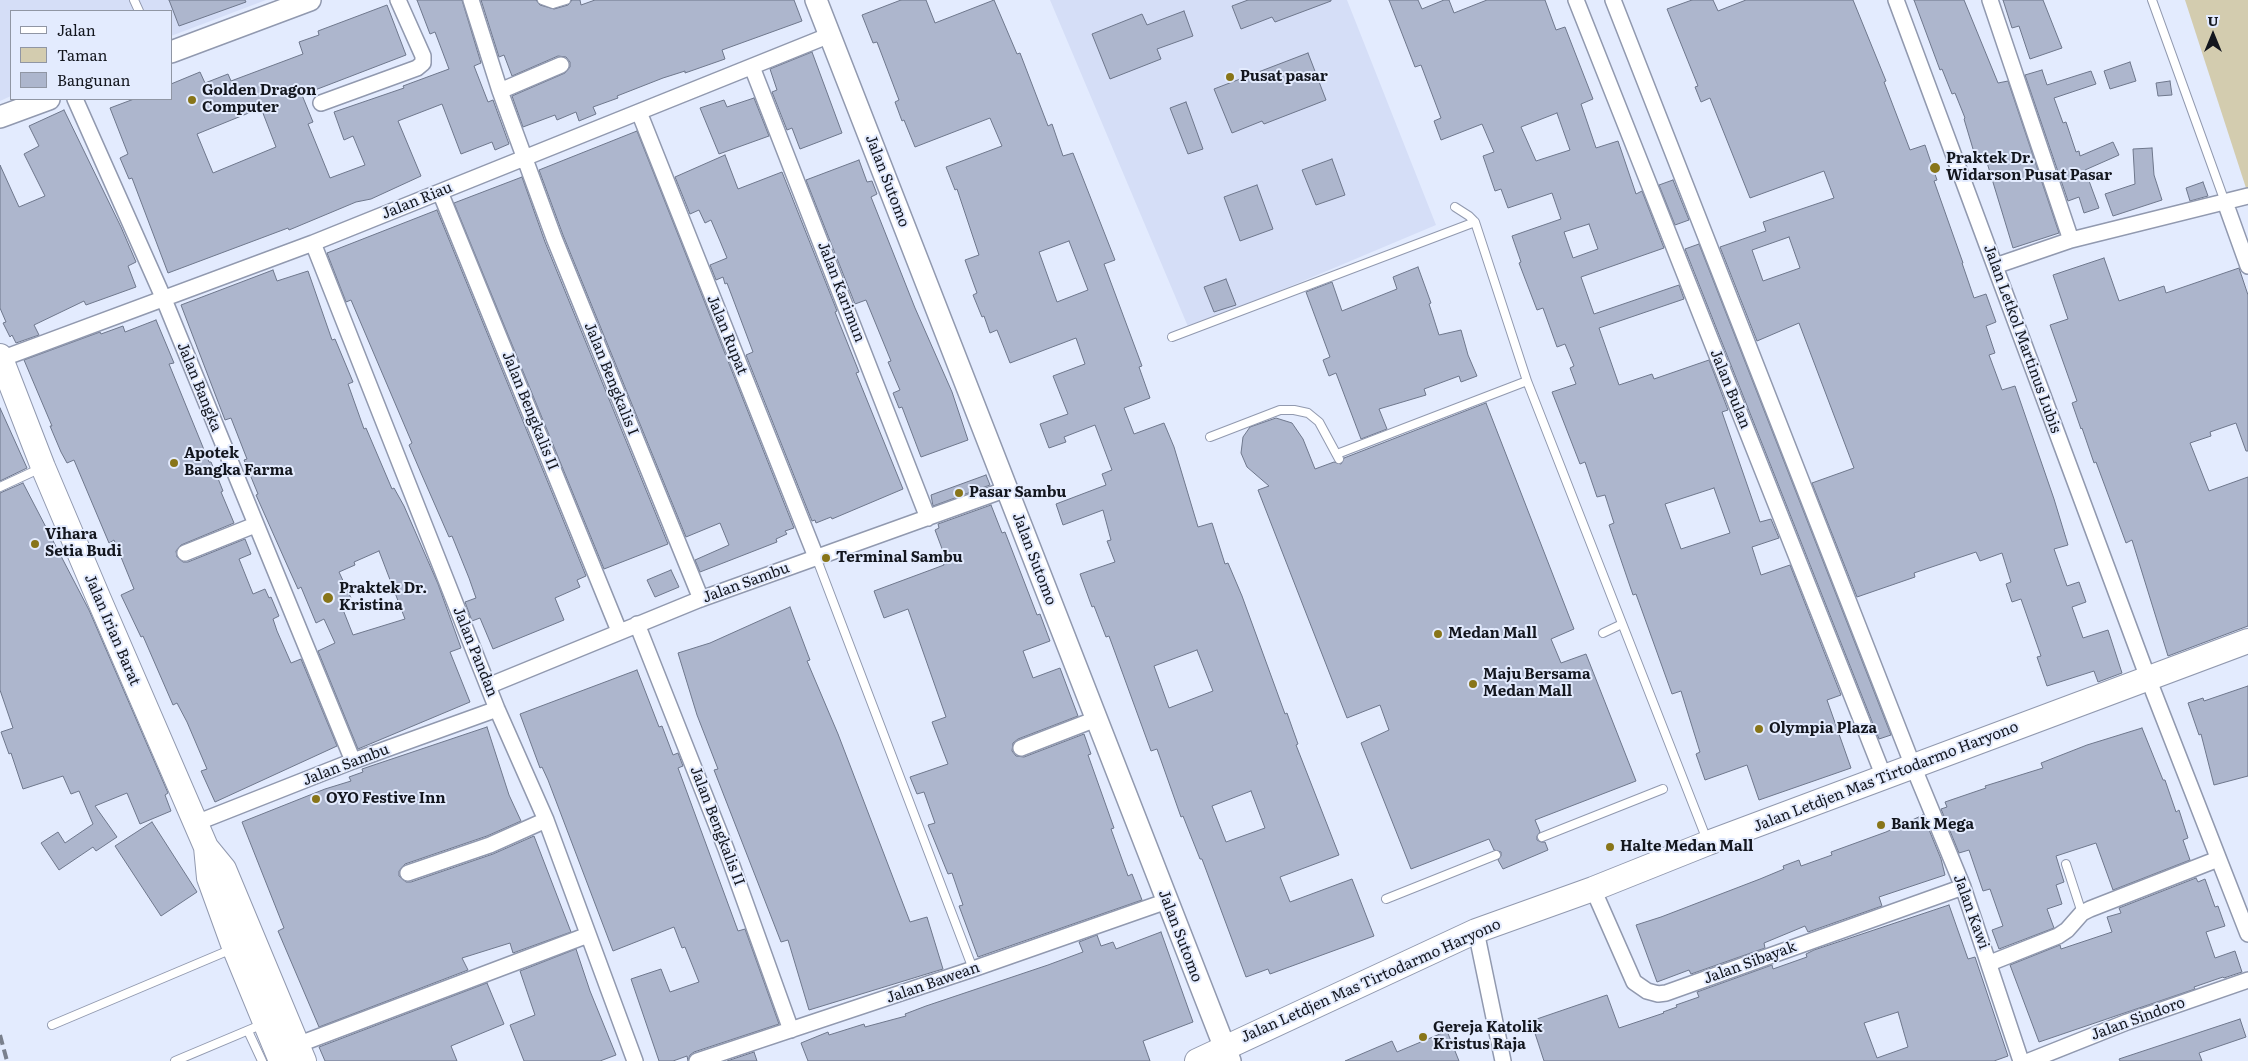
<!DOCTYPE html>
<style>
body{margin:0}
#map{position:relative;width:2248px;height:1061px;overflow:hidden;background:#e3ebfe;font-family:Literata,serif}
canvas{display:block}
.legend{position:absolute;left:10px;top:10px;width:162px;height:90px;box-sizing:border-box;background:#e3ebfe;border:1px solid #9096a4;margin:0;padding:6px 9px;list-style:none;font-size:15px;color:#13161e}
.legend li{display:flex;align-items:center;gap:10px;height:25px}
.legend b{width:25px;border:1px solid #9096a4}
.north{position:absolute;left:2188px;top:10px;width:50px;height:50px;-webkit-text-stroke:4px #e3ebfe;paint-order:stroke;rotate:0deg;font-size:14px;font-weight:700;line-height:20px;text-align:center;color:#13161e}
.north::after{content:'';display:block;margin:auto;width:18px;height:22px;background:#13161e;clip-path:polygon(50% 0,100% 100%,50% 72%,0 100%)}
</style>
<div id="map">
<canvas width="2248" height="1061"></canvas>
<ul class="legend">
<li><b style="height:6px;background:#fff"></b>Jalan</li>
<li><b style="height:14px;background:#d3ccaf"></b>Taman</li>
<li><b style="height:14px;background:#adb6cd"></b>Bangunan</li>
</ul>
<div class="north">U</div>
</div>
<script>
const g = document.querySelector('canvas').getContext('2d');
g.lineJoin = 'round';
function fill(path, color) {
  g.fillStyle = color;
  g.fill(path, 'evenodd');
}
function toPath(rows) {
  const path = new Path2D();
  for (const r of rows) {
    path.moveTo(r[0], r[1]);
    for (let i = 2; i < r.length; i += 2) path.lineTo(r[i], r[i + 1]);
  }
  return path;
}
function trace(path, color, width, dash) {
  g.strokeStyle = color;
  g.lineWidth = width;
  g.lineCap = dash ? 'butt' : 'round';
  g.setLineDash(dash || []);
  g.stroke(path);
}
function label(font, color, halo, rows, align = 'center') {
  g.font = font + ' Literata,serif';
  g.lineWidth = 4;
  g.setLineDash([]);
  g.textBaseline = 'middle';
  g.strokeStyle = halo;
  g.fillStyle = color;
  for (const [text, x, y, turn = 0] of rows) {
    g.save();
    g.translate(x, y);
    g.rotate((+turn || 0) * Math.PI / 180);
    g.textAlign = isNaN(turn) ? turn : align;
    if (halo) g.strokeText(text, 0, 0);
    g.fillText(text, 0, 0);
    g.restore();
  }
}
fill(toPath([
 [0,0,266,0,171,36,171,11,11,11,11,96,0,101],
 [1050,0,1347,0,1436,225,1189,329]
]), '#d5def7');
fill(toPath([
 [2185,0,2248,0,2248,188,2246,188]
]), '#d3ccaf');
const building = toPath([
 [169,0,245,0,246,2,179,26,169,0],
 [417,0,462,0,481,63,474,66,488,102,493,100,509,144,495,150,492,142,461,154,442,104,398,121,421,176,371,199,356,202,289,230,288,228,168,273,132,178,129,179,120,158,128,154,110,108,134,99,171,99,171,84,200,72,205,83,228,74,231,81,303,54,299,42,319,35,318,31,387,5,406,55,302,95,313,122,308,124,330,178,365,165,353,136,344,140,334,112,404,88,403,86,449,69,435,32,430,34,417,0],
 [261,108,276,147,213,173,197,134,261,108],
 [481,0,536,0,540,5,554,9,568,5,572,0,580,0,581,5,595,0,794,0,802,21,722,50,725,59,685,73,685,71,663,78,617,96,618,98,593,107,596,114,579,121,576,112,557,120,555,115,523,127,512,96,565,73,570,67,570,62,566,57,558,56,512,76,504,55,499,57,481,0],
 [901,0,926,0,935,23,994,0,1017,54,1020,53,1048,126,1052,124,1063,156,1073,153,1115,260,1104,264,1142,366,1139,367,1150,398,1124,408,1134,434,1164,423,1174,447,1198,527,1212,523,1225,564,1228,563,1242,596,1285,714,1287,713,1293,730,1298,744,1296,745,1339,855,1280,877,1290,902,1352,879,1374,936,1270,974,1268,969,1246,977,1202,859,1200,859,1183,816,1181,817,1157,749,1151,751,1109,636,1106,637,1094,606,1092,607,1080,574,1115,562,1107,541,1111,540,1103,510,1063,525,1056,504,1106,485,1102,474,1112,470,1095,425,1064,437,1066,442,1049,448,1040,424,1068,414,1053,376,1085,364,1076,338,1010,363,997,330,990,333,984,316,982,317,973,295,977,293,965,260,979,255,957,189,955,190,946,167,1002,146,990,118,915,147,904,120,902,121,895,102,899,100,877,42,873,43,862,15,901,0],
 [1069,241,1088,290,1057,302,1039,252,1069,241],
 [1197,650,1213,691,1169,708,1154,666,1197,650],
 [1251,791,1265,828,1226,842,1212,806,1251,791],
 [1248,0,1331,0,1331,1,1275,22,1272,17,1241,29,1232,6,1248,0],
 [1389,0,1418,0,1422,9,1444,0,1449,0,1454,13,1487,0,1545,0,1556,30,1565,27,1593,99,1581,104,1596,148,1618,141,1636,194,1642,191,1664,248,1581,277,1594,314,1679,285,1684,299,1599,328,1619,385,1652,374,1654,379,1709,360,1728,410,1722,412,1760,522,1771,519,1779,538,1752,547,1761,575,1790,565,1841,695,1827,700,1851,768,1759,800,1747,765,1705,780,1696,754,1700,752,1681,691,1672,694,1636,594,1633,595,1609,525,1614,523,1605,495,1597,497,1585,462,1580,464,1552,392,1576,384,1570,368,1574,366,1565,344,1557,347,1543,308,1537,310,1519,263,1521,262,1512,236,1561,219,1552,193,1508,208,1501,189,1495,191,1483,156,1494,152,1482,124,1441,140,1434,121,1441,118,1421,65,1415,67,1389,0],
 [1557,113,1570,150,1536,161,1521,127,1557,113],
 [1589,224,1598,249,1573,258,1564,232,1589,224],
 [1714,488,1730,533,1681,549,1665,504,1714,488],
 [1692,0,1713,0,1718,11,1746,0,1853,0,1886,81,1884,82,1910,150,1925,145,1937,180,1934,181,1963,263,1962,263,1974,298,1986,294,1996,322,1986,326,1995,353,1989,355,2002,390,2015,386,2054,499,2068,545,2054,549,2067,586,2079,582,2086,602,2072,607,2083,638,2108,630,2122,673,2098,682,2094,671,2047,686,2037,657,2041,656,2021,599,2012,602,2006,584,2011,582,2002,553,1980,561,1976,552,1914,573,1915,577,1857,597,1812,483,1854,468,1799,323,1757,341,1720,247,1766,231,1763,222,1834,198,1824,171,1750,198,1710,98,1701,102,1695,87,1698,86,1667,9,1692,0],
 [1789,237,1800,268,1763,281,1752,250,1789,237],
 [1914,0,1964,0,1998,83,2008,81,2059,233,2013,248,1985,156,1976,159,1964,119,1965,118,1955,93,1952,94,1942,69,1940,70,1914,0],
 [2003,0,2043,0,2062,48,2030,59,2019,26,2012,28,2003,0],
 [1184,11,1193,36,1157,49,1161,59,1110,79,1092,34,1142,14,1147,25,1184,11],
 [812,52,842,133,800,149,792,128,787,130,772,92,777,90,770,69,812,52],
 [1308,53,1326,100,1264,124,1262,121,1232,133,1214,89,1308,53],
 [2130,62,2136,81,2110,89,2104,71,2130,62],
 [2042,70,2047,85,2091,71,2096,84,2054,98,2063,123,2066,122,2076,152,2079,151,2080,156,2113,142,2119,155,2085,170,2099,208,2084,213,2079,197,2068,201,2025,75,2042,70],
 [2170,81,2172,95,2158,96,2156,83,2170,81],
 [754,98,769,136,719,154,700,108,724,100,727,107,754,98],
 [1186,102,1203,149,1188,154,1170,108,1186,102],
 [64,110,121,227,136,262,128,266,136,287,86,305,84,301,34,325,39,335,16,343,12,335,10,337,3,323,6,322,0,308,0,165,19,207,45,196,24,154,39,146,29,126,64,110],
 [637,131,794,528,785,531,787,534,776,539,777,542,700,572,695,560,729,545,720,523,686,537,563,235,539,170,637,131],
 [2152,148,2154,175,2162,200,2113,216,2105,194,2135,184,2133,149,2152,148],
 [725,155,738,189,782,172,837,311,835,312,859,372,856,373,903,489,832,519,831,517,816,523,815,520,812,521,746,355,753,352,727,283,725,284,723,277,716,280,710,265,727,258,720,241,711,220,705,223,699,210,690,214,675,177,725,155],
 [1332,159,1345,195,1316,205,1302,170,1332,159],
 [859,160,867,182,872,181,877,194,871,197,915,308,952,392,968,440,921,457,902,407,899,408,893,393,900,390,888,362,891,361,866,300,855,304,806,180,859,160],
 [522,177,545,242,668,544,604,569,454,203,522,177],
 [1673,180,1689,220,1675,225,1659,185,1673,180],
 [2203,182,2208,196,2190,201,2186,188,2203,182],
 [1257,185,1273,229,1240,241,1224,197,1257,185],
 [437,210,586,576,577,580,580,587,555,598,564,620,493,649,480,618,472,621,465,602,476,598,469,578,452,536,449,537,421,473,409,445,412,443,351,300,346,302,327,253,437,210],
 [1699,244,1891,735,1879,739,1685,249,1699,244],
 [2104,258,2119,301,2164,286,2166,293,2239,268,2248,295,2248,451,2246,451,2236,423,2210,432,2211,436,2190,443,2209,491,2248,477,2248,626,2168,656,2132,540,2126,543,2096,462,2094,463,2082,428,2081,429,2072,403,2077,401,2050,325,2068,319,2053,275,2104,258],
 [1418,267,1431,303,1429,304,1439,335,1461,330,1468,355,1477,376,1461,382,1459,376,1424,389,1426,395,1379,409,1387,429,1361,439,1336,373,1329,376,1323,360,1330,357,1306,292,1332,282,1342,311,1397,289,1393,277,1418,267],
 [273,270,277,281,308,271,332,340,335,339,353,382,348,384,364,429,366,428,392,489,394,488,404,506,438,584,461,648,450,652,470,702,358,749,318,651,335,643,324,619,316,623,301,587,298,589,288,567,256,495,258,494,244,460,247,459,231,418,225,420,181,305,273,270],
 [379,551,405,619,353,635,340,602,351,598,339,572,355,565,354,562,379,551],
 [1226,279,1236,305,1214,312,1204,287,1226,279],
 [156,320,174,363,169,364,209,462,211,462,219,481,223,491,221,492,234,523,181,545,176,551,177,557,183,562,188,562,245,539,251,554,239,559,253,594,265,589,269,598,271,597,279,616,273,619,277,631,291,663,301,659,337,746,215,802,201,771,207,769,187,722,177,703,173,705,143,636,141,637,121,595,134,589,114,540,109,543,74,460,67,463,61,452,50,426,52,426,24,360,100,332,101,334,123,326,125,332,156,320],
 [1486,403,1574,629,1551,639,1561,663,1586,654,1636,781,1535,820,1540,832,1537,836,1537,840,1541,842,1545,842,1548,850,1503,869,1498,860,1501,856,1501,852,1494,850,1489,839,1411,869,1361,743,1389,730,1380,705,1347,718,1258,490,1269,486,1247,467,1241,453,1243,437,1250,427,1276,418,1292,423,1303,439,1315,469,1334,462,1341,464,1344,458,1486,403],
 [0,408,27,468,0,481,0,408],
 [986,475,990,485,933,506,931,495,986,475],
 [23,483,89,610,168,793,165,795,171,811,140,824,127,793,95,806,117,837,96,851,93,847,59,870,41,843,58,832,65,843,93,824,79,791,71,794,63,776,23,789,11,753,9,754,1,732,13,728,0,690,0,493,23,483],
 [991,505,1002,533,1005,532,1037,615,1040,614,1050,641,1023,651,1033,678,1060,668,1078,716,1018,739,1013,743,1012,751,1016,756,1024,757,1084,734,1091,754,1088,755,1114,828,1111,829,1128,876,1132,874,1142,900,978,957,959,906,963,905,952,873,948,874,928,825,935,823,924,792,917,794,910,777,948,764,932,722,946,717,908,609,884,618,874,591,944,565,940,556,944,554,935,530,939,528,938,524,991,505],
 [671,570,679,587,655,597,647,580,671,570],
 [790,607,810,660,807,661,838,734,910,922,927,917,943,969,809,1010,788,940,781,942,714,770,718,769,697,715,678,653,710,643,790,607],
 [637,670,659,727,662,726,673,755,678,753,683,766,678,768,738,931,745,929,779,1024,694,1052,690,1055,688,1061,687,1056,673,1061,659,1061,631,979,661,969,670,992,699,982,685,947,682,948,674,927,613,951,548,780,542,767,540,768,520,714,637,670],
 [2248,686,2248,776,2214,785,2201,734,2199,735,2188,703,2203,698,2204,701,2248,686],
 [487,727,509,795,521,821,487,836,405,864,399,871,399,876,406,882,411,882,493,854,534,836,571,932,513,953,510,943,462,958,468,970,319,1027,278,931,284,928,242,822,325,789,351,781,349,777,363,772,362,769,487,727],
 [2142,728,2163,780,2165,780,2176,812,2179,810,2188,838,2183,840,2190,860,2113,890,2096,843,2056,856,2064,882,2056,885,2062,904,2047,909,2054,928,1999,949,1992,930,2003,926,1990,889,1983,891,1969,850,1959,853,1941,809,1947,807,1945,802,1986,788,1985,786,2043,768,2041,763,2087,745,2142,728],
 [1923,815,1941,859,1945,875,1879,897,1882,906,1808,932,1805,926,1764,943,1765,948,1691,974,1689,970,1657,982,1636,925,1661,917,1760,879,1784,869,1783,866,1799,860,1801,866,1832,855,1831,852,1886,832,1923,815],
 [152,822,197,892,161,916,115,846,152,822],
 [2196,878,2198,882,2205,879,2215,907,2218,906,2225,926,2206,932,2215,958,2235,951,2242,972,2224,978,2223,977,2194,987,2195,989,2039,1042,2010,965,2060,945,2061,949,2112,932,2107,917,2121,913,2119,908,2196,878],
 [1949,905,1968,959,1975,957,2008,1056,1994,1061,1544,1061,1531,1021,1607,995,1619,1028,1664,1013,1663,1012,1677,1007,1676,1005,1699,997,1697,992,1772,965,1773,969,1807,957,1806,954,1814,950,1949,905],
 [1898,1012,1908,1047,1877,1058,1864,1023,1898,1012],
 [1161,932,1193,1022,1143,1041,1150,1061,808,1061,801,1043,828,1032,829,1035,864,1024,865,1027,906,1016,905,1014,926,1006,1048,965,1083,952,1079,942,1097,935,1101,946,1113,942,1116,949,1161,932],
 [576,949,590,991,616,1055,600,1061,524,1061,510,1025,535,1015,520,971,576,949],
 [487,983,504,1024,451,1046,457,1061,325,1061,319,1047,487,983],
 [2240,1019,2246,1037,2199,1053,2202,1061,2120,1061,2119,1059,2240,1019],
 [1447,1031,1459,1061,1345,1061,1392,1041,1397,1052,1447,1031],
 [754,1052,757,1061,727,1061,754,1052]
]);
fill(building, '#adb6cd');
trace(building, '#6e778c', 1);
const lane = toPath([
 [134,0,139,11],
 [542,0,553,4,566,0],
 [2152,0,2225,202],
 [1455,207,1469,216,1475,222,1527,381,1707,840],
 [1172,337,1475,222],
 [1210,437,1280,410,1294,410,1308,413,1319,422,1339,459],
 [1337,454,1527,381],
 [0,487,41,468],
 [816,557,973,969],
 [1603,633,1622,624],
 [1542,837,1663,789],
 [2066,864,2082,913],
 [1386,899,1496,855],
 [52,1025,232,949],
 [248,1031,262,1061],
 [175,1061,263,1024]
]);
const street = toPath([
 [471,0,500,91,554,238,701,599],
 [1576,0,1884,777],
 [1613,0,1913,766,1963,887,2021,1061],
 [1896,0,2148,678,2248,934],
 [1990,0,2071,240,2248,196],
 [752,67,928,518],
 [500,91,561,65],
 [75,99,163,297,353,761],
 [321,103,417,68,423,63,423,56,398,0],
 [639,112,816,557],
 [440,192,619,631],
 [2225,202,2248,266],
 [313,243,497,709,546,820,635,1061],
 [1995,266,2071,240],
 [1,359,313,243,830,35],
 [185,553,255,525],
 [637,624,726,849,791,1030],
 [488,686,698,600,1007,489],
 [1021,748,1096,719],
 [196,823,353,761,497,709],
 [408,873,490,845,546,820],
 [1593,889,1634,982,1647,991,1658,994,1666,993,1963,887],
 [1476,931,1503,1061],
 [1990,963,2058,936,2067,930,2082,913,2090,909,2218,859],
 [297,1045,588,935],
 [697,1061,973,969,1167,901],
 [2029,1061,2127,1022,2248,980]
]);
const secondary = toPath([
 [816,0,1230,1061],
 [171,52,310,0],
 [0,117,49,99]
]);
const primary = toPath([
 [0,356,43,467,98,597,206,847,224,869,304,1061],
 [206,847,209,878,234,947,281,1061],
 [1197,1061,1476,931,1593,889,1708,843,2248,641]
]);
trace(lane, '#9199af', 10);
trace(street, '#9199af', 18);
trace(secondary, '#9199af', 24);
trace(primary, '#9199af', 26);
trace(lane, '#fff', 8);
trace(street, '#fff', 15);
trace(secondary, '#fff', 21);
trace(primary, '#fff', 24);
trace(toPath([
 [0,1035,7,1061]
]), '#7a808d', 4, [10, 5]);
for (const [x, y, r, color] of [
 [1230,77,5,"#887519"],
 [192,100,5,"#887519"],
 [1935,168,6,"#887519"],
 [174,463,5,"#887519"],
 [959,493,5,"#887519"],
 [35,544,5,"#887519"],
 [826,558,5,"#887519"],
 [328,598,6,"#887519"],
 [1438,634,5,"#887519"],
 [1473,684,5,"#887519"],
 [1759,729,5,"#887519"],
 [316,799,5,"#887519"],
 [1881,825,5,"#887519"],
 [1610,847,5,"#887519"],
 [1423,1037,5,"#887519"]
]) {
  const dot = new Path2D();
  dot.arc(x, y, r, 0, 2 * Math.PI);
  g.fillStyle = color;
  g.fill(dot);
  trace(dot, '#e3ebfe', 2);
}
label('bold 15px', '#13161e', '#e3ebfe', [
 ["Pusat pasar",1240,77],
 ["Golden Dragon",202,91],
 ["Computer",202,108],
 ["Praktek Dr.",1946,159],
 ["Widarson Pusat Pasar",1946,176],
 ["Apotek",184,454],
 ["Bangka Farma",184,471],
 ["Pasar Sambu",969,493],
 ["Vihara",45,535],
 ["Setia Budi",45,552],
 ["Terminal Sambu",836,558],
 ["Praktek Dr.",339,589],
 ["Kristina",339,606],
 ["Medan Mall",1448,634],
 ["Maju Bersama",1483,675],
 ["Medan Mall",1483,692],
 ["Olympia Plaza",1769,729],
 ["OYO Festive Inn",326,799],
 ["Bank Mega",1891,825],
 ["Halte Medan Mall",1620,847],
 ["Gereja Katolik",1433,1028],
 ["Kristus Raja",1433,1045]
], 'left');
label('15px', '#13161e', '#e3ebfe', [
 ["Jalan Sutomo",887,181,69],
 ["Jalan Riau",417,201,-22],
 ["Jalan Karimun",841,292,69],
 ["Jalan Rupat",727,335,68],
 ["Jalan Letkol Martinus Lubis",2022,339,70],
 ["Jalan Bengkalis I",611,379,68],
 ["Jalan Bangka",199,387,68],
 ["Jalan Bulan",1730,389,68],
 ["Jalan Bengkalis II",530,411,68],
 ["Jalan Sutomo",1034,559,69],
 ["Jalan Sambu",746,583,-20],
 ["Jalan Irian Barat",112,630,67],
 ["Jalan Pandan",475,652,68],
 ["Jalan Sambu",346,765,-21],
 ["Jalan Letdjen Mas Tirtodarmo Haryono",1886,777,-21],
 ["Jalan Bengkalis II",717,826,69],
 ["Jalan Kawi",1971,912,70],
 ["Jalan Sutomo",1180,936,69],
 ["Jalan Sibayak",1750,963,-20],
 ["Jalan Letdjen Mas Tirtodarmo Haryono",1371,981,-24],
 ["Jalan Bawean",933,983,-19],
 ["Jalan Sindoro",2138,1019,-20]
]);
</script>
